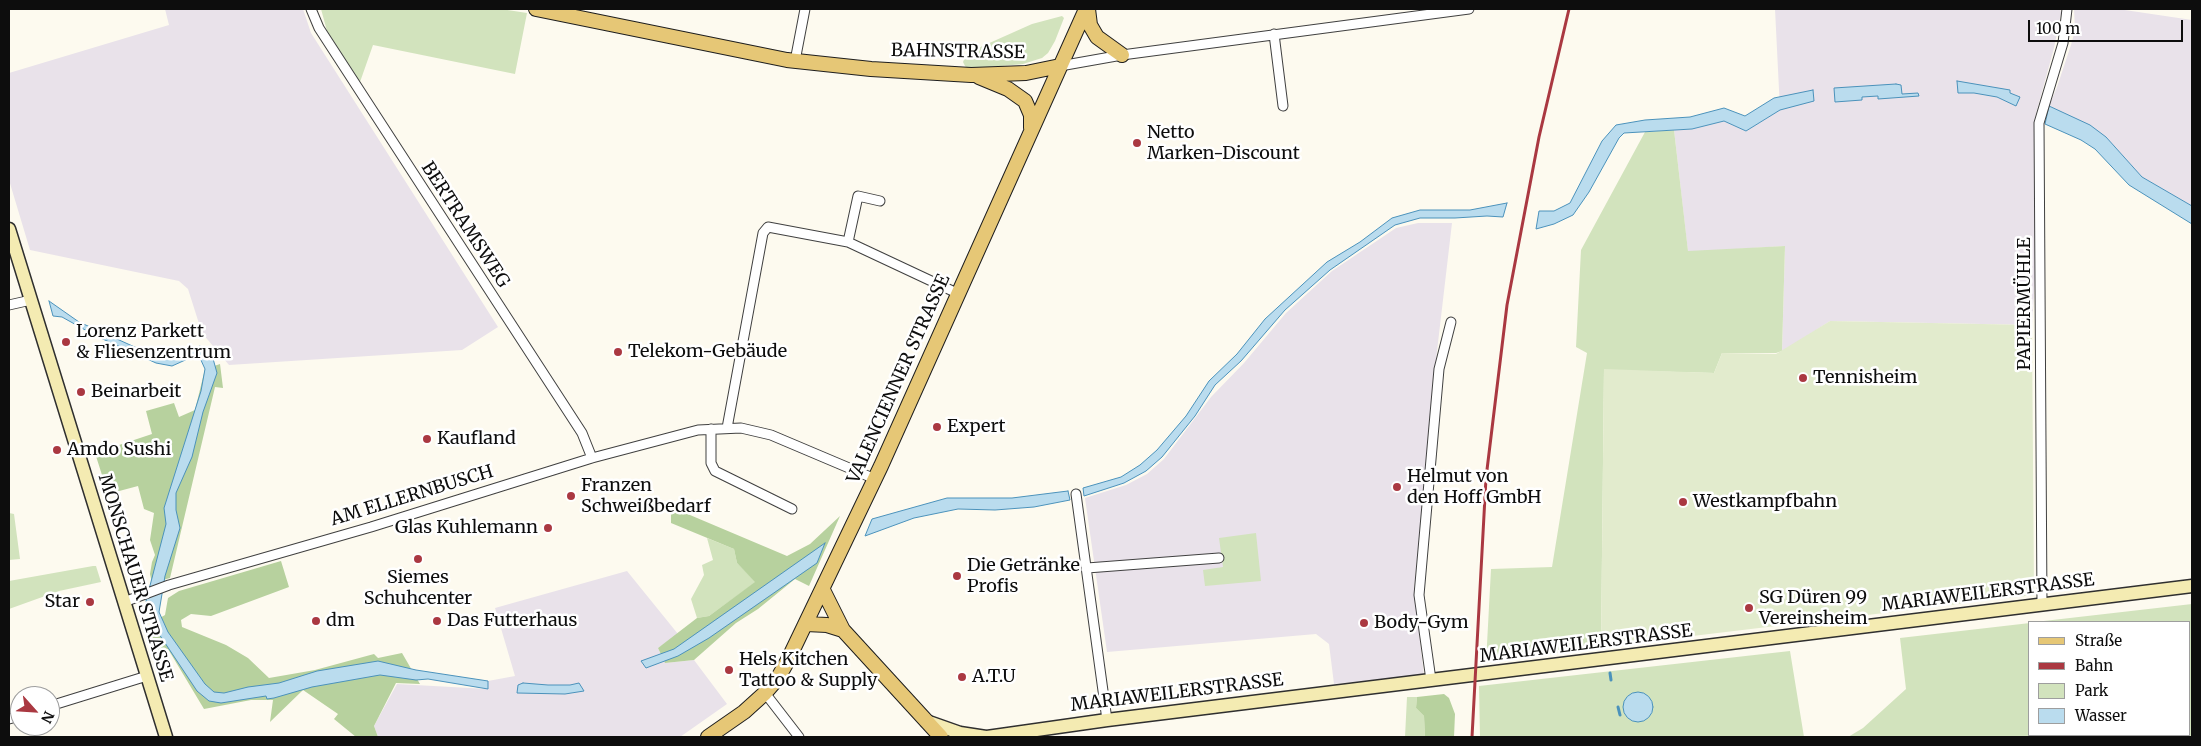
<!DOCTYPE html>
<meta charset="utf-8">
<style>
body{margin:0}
#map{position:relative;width:2201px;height:746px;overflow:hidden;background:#fdfaef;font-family:Merriweather,serif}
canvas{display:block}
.frame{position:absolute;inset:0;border:10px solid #0d0d0d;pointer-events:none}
.legend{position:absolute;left:2028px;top:621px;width:162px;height:115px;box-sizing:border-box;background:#fff;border:1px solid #9e9e9e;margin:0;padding:6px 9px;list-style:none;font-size:15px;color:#0d0d0d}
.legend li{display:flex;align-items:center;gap:10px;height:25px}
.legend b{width:25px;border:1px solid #9e9e9e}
.north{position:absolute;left:10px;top:686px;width:50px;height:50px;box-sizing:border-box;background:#fff;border:1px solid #9e9e9e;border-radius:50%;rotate:116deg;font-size:14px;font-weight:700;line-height:20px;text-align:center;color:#0d0d0d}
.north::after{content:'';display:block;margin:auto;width:18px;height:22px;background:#aa3841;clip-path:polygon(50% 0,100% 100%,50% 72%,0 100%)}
.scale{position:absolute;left:2028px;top:20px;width:155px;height:22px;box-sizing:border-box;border:2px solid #0d0d0d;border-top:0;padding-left:6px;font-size:15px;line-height:18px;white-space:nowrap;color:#0d0d0d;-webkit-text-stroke:4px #fff;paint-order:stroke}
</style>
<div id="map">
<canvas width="2201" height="746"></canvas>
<div class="frame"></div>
<ul class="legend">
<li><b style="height:6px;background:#e6c776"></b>Straße</li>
<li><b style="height:6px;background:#aa3841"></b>Bahn</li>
<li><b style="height:14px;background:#d2e3bd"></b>Park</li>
<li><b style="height:14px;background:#badcee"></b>Wasser</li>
</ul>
<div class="north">N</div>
<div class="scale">100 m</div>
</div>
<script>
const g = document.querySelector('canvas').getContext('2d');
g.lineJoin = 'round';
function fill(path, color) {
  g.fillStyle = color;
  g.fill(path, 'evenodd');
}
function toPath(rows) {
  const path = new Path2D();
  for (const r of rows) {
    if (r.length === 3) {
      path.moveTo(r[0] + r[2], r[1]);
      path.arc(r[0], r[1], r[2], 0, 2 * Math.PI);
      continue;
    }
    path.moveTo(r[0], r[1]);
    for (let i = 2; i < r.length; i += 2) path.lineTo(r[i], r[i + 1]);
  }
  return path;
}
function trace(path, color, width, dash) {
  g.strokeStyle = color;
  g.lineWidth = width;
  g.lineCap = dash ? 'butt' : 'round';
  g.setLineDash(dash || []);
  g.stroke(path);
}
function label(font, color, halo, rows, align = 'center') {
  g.font = font + ' Merriweather,serif';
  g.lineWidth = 5;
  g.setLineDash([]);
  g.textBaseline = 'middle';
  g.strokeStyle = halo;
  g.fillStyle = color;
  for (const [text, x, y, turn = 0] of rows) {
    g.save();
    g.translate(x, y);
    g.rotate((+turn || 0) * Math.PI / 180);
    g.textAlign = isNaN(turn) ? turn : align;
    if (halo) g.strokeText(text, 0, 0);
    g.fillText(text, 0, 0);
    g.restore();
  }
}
fill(toPath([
 [165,9,303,9,311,33,498,327,462,350,229,365,202,333,188,289,179,281,30,250,9,180,9,73,169,25],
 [1775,9,2060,9,2061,13,2054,48,2034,121,2036,265,2032,325,1830,321,1782,352,1785,246,1688,252,1674,130,1692,129,1724,121,1746,131,1780,110],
 [2074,9,2118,9,2192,20,2192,206,2142,177,2106,137,2049,106,2057,87,2071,45,2075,30],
 [1418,223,1452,223,1437,351,1414,590,1424,675,1334,684,1329,644,1316,634,1107,652,1085,498,1126,485,1147,474,1164,459,1211,397,1244,363,1286,313,1332,271,1396,228],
 [627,571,678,634,658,648,665,663,694,660,727,704,680,737,378,737,374,726,397,684,488,689,488,681,515,676,495,608]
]), '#e9e2ea');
fill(toPath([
 [321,9,501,9,527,13,515,74,373,45,360,82,327,31],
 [1062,16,1064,18,1055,41,1048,53,1042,58,1023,64,968,69,965,66,963,62,967,53,1032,24],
 [1674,130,1688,251,1785,246,1782,351,1776,353,1722,353,1714,373,1604,370,1601,647,1486,663,1491,569,1552,567,1587,353,1576,347,1581,250,1645,132],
 [9,513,14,514,20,559,9,560],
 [1256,533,1261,581,1205,586,1203,570,1223,567,1219,538],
 [707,538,734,549,737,563,756,582,709,616,697,618,691,599,704,575,702,565,713,560],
 [93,566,96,566,101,582,59,591,9,609,9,581],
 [2192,604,2192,737,1848,737,1863,728,1906,689,1900,638,2030,623,2030,735,2190,735,2190,622,2035,622],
 [1790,651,1804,737,1480,737,1479,686],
 [1407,697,1417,697,1416,708,1424,716,1425,737,1405,737]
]), '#d2e3bd');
fill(toPath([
 [220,364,223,388,215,387,170,578,152,583,150,574,152,562,155,555,150,540,154,513,144,509,138,486,108,494,95,453,152,434,146,411,174,403,179,417,195,410,205,369],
 [671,507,787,556,810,544,840,516,809,586,795,579,758,609,736,623,694,660,665,663,658,648,697,618,709,616,755,582,737,563,734,549,671,523],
 [281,561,289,587,211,616,191,614,181,620,182,627,226,645,248,658,269,678,315,670,374,654,378,658,402,653,420,684,396,683,374,726,378,737,356,737,334,719,338,714,303,690,270,722,273,700,251,700,204,709,168,649,155,652,148,628,153,622,165,615,168,598,179,591],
 [1444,694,1449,698,1455,714,1454,737,1425,737,1424,716,1416,708,1417,697]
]), '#b7d19e');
fill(toPath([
 [1830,321,2032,325,2034,595,1601,647,1604,369,1714,373,1722,353,1776,354]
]), '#e2ebcd');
const water = toPath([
 [1957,81,2010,90,2010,93,2020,97,2016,106,1997,97,1974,93,1958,93,1957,81],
 [1896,84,1901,85,1902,94,1918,93,1919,96,1878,99,1878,96,1862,97,1862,100,1835,102,1834,88,1896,84],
 [1813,90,1814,101,1780,110,1746,131,1724,121,1692,129,1624,133,1619,138,1589,192,1573,215,1554,224,1536,229,1539,211,1554,211,1570,203,1602,141,1616,125,1645,120,1690,117,1724,108,1745,116,1774,98,1813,90],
 [2049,106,2090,125,2106,137,2142,177,2192,206,2192,224,2129,185,2095,149,2081,140,2045,124,2049,106],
 [1507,203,1503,217,1487,216,1455,218,1420,218,1395,225,1330,270,1285,310,1241,361,1215,385,1195,416,1162,457,1146,471,1124,483,1084,496,1083,488,1121,477,1140,465,1157,450,1186,416,1209,381,1237,354,1265,319,1327,262,1360,242,1392,218,1420,210,1470,210,1507,203],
 [49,301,79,322,157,357,173,358,200,346,212,355,217,373,203,412,192,457,176,493,176,510,180,528,165,576,159,612,168,632,205,684,214,692,224,693,248,687,279,683,317,671,378,661,416,670,488,681,488,689,428,679,416,680,380,675,312,687,274,698,267,699,266,696,221,703,209,701,197,691,153,625,146,601,166,524,164,508,201,391,205,369,200,358,192,357,172,366,156,363,96,336,62,317,53,316,49,301],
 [1068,491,1070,500,1034,507,995,510,958,509,914,518,865,536,872,519,947,498,1012,498,1068,491],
 [825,543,817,563,709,638,678,656,646,668,641,661,674,649,825,543],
 [523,683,548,685,570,685,579,683,584,691,565,694,517,693,518,685,523,683],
 [1638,707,15]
]);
fill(water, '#badcee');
trace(water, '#4b92bb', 1);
trace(toPath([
 [1610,673,1611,680],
 [1618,707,1620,715]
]), '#4b92bb', 3);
const street = toPath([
 [311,9,319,28,582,433,592,458],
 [1274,34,1283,106],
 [795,61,805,9],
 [1060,66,1122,55,1469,9],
 [848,242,858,196,880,201],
 [9,305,31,300],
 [727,428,763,233,768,227,848,242,959,294],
 [711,429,711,463,715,471,792,509],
 [1076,494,1107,720],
 [1087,568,1219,558],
 [124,602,169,585,371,527,592,458,698,430,741,428,771,435,875,479],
 [2042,604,2039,123,2063,43,2067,9],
 [1431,680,1419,595,1439,369,1451,322],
 [765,693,799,737],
 [50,706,147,676],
 [9,719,20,716]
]);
const secondary = toPath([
 [9,229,166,737],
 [926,721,960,733,986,737],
 [987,737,1107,720,2192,586]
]);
const primary = toPath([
 [536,9,787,60,871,69,971,75,1026,73,1060,66],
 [1088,9,1090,25,1097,37,1122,55],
 [979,77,1008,89,1025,101,1031,115,1031,128],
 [823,590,843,630],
 [806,624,827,625,843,630,941,737],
 [708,737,744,712,765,693,778,678,788,660,881,466,1086,9]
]);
trace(street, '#404040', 11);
trace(secondary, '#2f2f2f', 15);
trace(primary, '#1e1e1e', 16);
trace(street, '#fff', 9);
trace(secondary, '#f4ebb2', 12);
trace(primary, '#e6c776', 14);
trace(toPath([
 [1472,737,1486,478,1507,305,1539,137,1569,9]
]), '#aa3841', 3);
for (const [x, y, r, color] of [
 [1137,143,5,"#aa3841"],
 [66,342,5,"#aa3841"],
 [618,352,5,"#aa3841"],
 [1803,378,5,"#aa3841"],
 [81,392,5,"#aa3841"],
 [937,427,5,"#aa3841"],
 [427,439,5,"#aa3841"],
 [57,450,5,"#aa3841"],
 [1397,487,5,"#aa3841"],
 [571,496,5,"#aa3841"],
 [1683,502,5,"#aa3841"],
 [548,528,5,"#aa3841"],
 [418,559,5,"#aa3841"],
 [957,576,5,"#aa3841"],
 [90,602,5,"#aa3841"],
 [1749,608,5,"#aa3841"],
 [316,621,5,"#aa3841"],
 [437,621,5,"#aa3841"],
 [1364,623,5,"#aa3841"],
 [729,670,5,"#aa3841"],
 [962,677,5,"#aa3841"]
]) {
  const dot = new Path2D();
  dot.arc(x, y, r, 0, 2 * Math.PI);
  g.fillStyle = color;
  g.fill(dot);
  trace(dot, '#fff', 2);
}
label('18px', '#0d0d0d', '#fff', [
 ["BAHNSTRASSE",958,52,1],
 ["BERTRAMSWEG",465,225,57],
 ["PAPIERMÜHLE",2025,304,-90],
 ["VALENCIENNER STRASSE",899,379,-66],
 ["AM ELLERNBUSCH",412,496,-17],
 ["MONSCHAUER STRASSE",135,578,73],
 ["MARIAWEILERSTRASSE",1988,593,-7],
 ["MARIAWEILERSTRASSE",1586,644,-7],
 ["MARIAWEILERSTRASSE",1177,693,-7]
]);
label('18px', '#0d0d0d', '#fff', [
 ["Netto",1147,133],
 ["Marken-Discount",1147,154],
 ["Lorenz Parkett",76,332],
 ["& Fliesenzentrum",76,353],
 ["Telekom-Gebäude",628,352],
 ["Tennisheim",1813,378],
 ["Beinarbeit",91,392],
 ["Expert",947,427],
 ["Kaufland",437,439],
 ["Amdo Sushi",67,450],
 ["Helmut von",1407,477],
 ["den Hoff GmbH",1407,498],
 ["Franzen",581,486],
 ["Schweißbedarf",581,507],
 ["Westkampfbahn",1693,502],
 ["Glas Kuhlemann",538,528,"right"],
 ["Die Getränke",967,566],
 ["Profis",967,587],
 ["Siemes",418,578,"center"],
 ["Schuhcenter",418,599,"center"],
 ["SG Düren 99",1759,598],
 ["Vereinsheim",1759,619],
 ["Star",80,602,"right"],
 ["dm",326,621],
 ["Das Futterhaus",447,621],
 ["Body-Gym",1374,623],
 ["Hels Kitchen",739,660],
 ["Tattoo & Supply",739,681],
 ["A.T.U",972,677]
], 'left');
</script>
